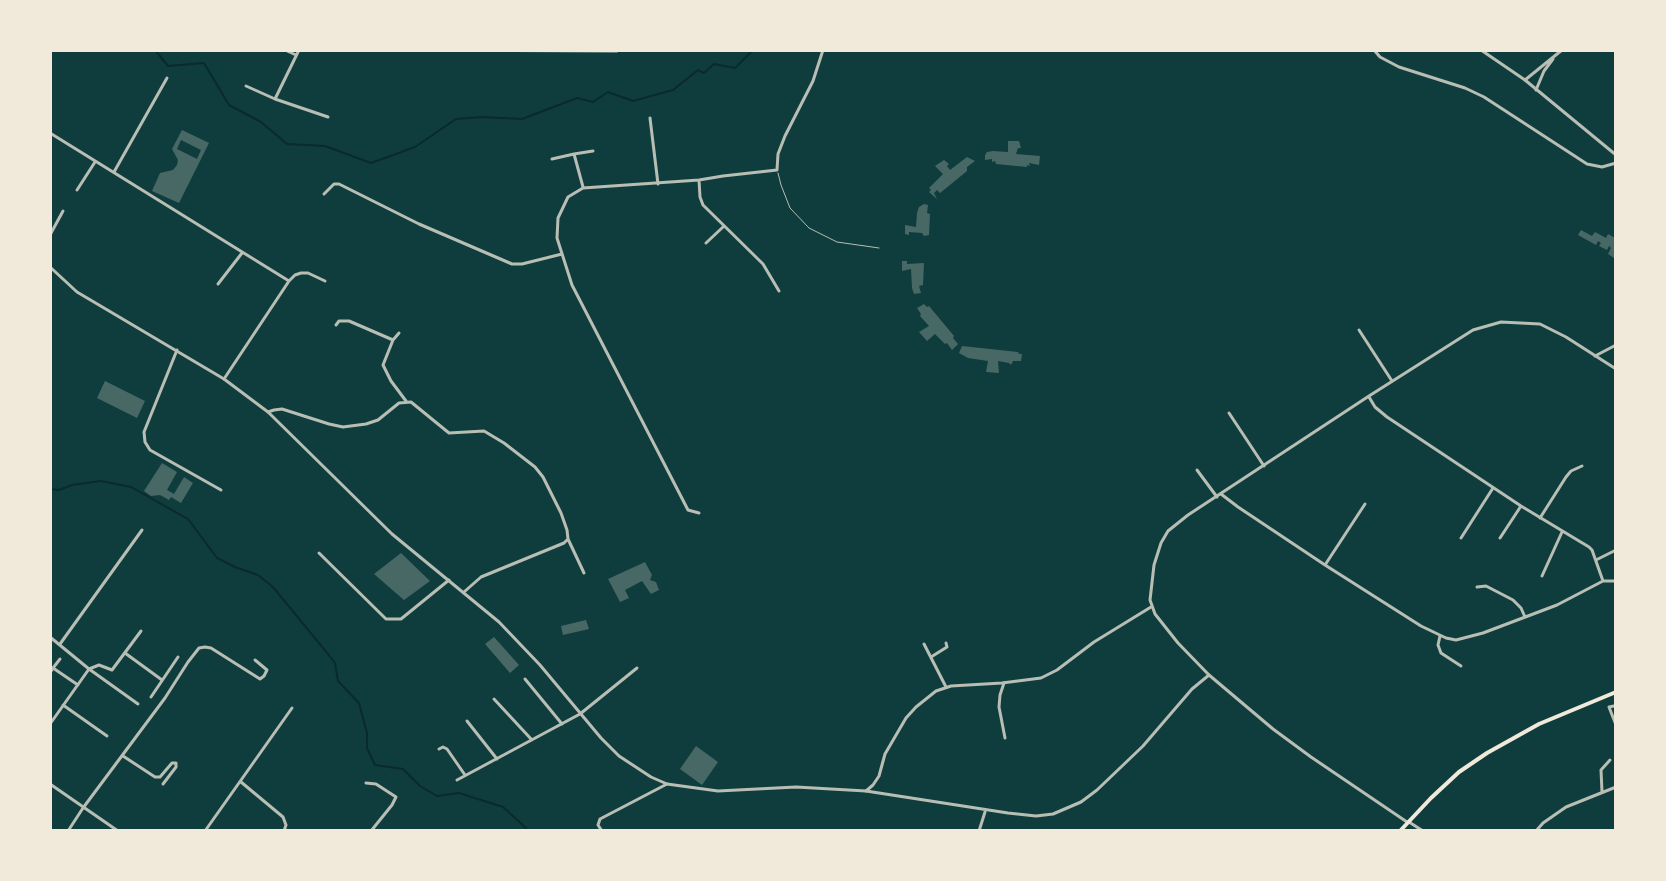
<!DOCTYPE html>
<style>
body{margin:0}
#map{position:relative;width:1666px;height:881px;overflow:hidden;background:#0f3d3e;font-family:"Noto Serif",serif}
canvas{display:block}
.frame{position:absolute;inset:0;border:52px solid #f1e9da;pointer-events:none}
</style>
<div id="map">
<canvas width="1666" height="881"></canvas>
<div class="frame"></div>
</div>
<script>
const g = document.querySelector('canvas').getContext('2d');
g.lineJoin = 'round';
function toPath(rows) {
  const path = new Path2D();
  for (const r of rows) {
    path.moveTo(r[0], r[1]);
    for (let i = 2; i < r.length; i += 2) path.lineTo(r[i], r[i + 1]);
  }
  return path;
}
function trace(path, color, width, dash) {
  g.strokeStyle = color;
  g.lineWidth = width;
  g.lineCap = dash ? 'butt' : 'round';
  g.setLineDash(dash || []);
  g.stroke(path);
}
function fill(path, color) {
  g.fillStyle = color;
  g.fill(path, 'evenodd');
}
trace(toPath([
 [155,50,168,66,204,63,229,105,261,122,287,144,325,146,371,163,415,147,456,119,482,117,522,119,577,98,593,102,608,92,633,101,673,90,698,70,704,73,714,64,735,68,753,50],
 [50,489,59,490,72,485,101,481,131,487,188,519,217,558,235,567,258,575,273,587,328,654,335,663,338,681,359,703,367,733,367,748,375,765,403,769,420,786,437,796,459,793,503,807,526,828,527,831]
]), '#0a2a2b', 2);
fill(toPath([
 [182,130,209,143,179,203,152,191,160,173,173,170,177,165,178,160,172,149],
 [181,140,201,150,197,159,177,149],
 [1008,141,1019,141,1021,148,1018,148,1016,154,1040,156,1039,165,1029,163,1030,166,1027,165,1027,167,996,164,995,161,992,162,992,159,985,160,985,155,987,152,993,151,1008,152],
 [967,157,975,161,967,167,967,171,945,189,940,193,937,190,934,193,937,199,929,192,931,190,929,188,943,174,935,166,944,160,949,164,947,166,950,170],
 [924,204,928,205,927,213,930,214,929,235,924,236,922,233,909,232,909,235,905,234,905,225,916,227,917,213,919,207],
 [1581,230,1592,236,1595,232,1606,238,1608,234,1615,238,1616,255,1614,258,1608,254,1611,248,1609,246,1607,250,1599,246,1601,243,1598,241,1596,245,1578,235],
 [902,261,907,261,907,264,924,263,923,285,919,286,921,293,914,294,912,288,911,269,902,271],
 [924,304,927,307,929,306,954,336,953,338,958,344,952,350,947,343,945,344,935,334,927,341,919,332,929,326,920,316,921,314,917,308],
 [962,346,1018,352,1019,354,1022,354,1021,361,1013,361,1011,365,1009,363,998,361,999,373,986,372,988,361,968,358,959,353],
 [105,381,145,401,137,418,97,398],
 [162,463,177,472,167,490,174,494,184,477,193,483,181,503,171,497,169,500,160,495,151,496,144,491],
 [401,553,430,581,404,600,374,574],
 [645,562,652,575,650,580,656,582,659,590,651,594,642,581,625,590,629,598,620,602,608,579],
 [586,620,589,629,563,635,561,626],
 [494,637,519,665,510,673,485,644],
 [696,746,718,762,702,785,680,769]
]), '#486865');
trace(toPath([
 [778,173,781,185,790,208,809,228,837,242,879,248]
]), '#b8beb3', 1);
trace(toPath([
 [285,50,296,55],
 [299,50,275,99,328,117],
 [410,50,617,51],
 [1374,50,1380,57,1399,67,1465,88,1484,97,1587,164,1602,167,1616,163],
 [1525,80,1562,50],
 [246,86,275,99],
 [1536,90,1544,71,1553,59],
 [650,118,658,184],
 [50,133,289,281],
 [574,154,593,151],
 [552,159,574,154,583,187],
 [114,172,167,78],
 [699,180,700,197,703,205,763,264,779,291],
 [77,190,95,162],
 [324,194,334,184,339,184,419,224,512,264,522,264,562,254],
 [50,235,63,211],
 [706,243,723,227],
 [218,284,242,253],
 [336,325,339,321,349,321,393,340],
 [1359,330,1392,381],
 [399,333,393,340,383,365,391,381,406,401],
 [177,350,144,432,145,442,150,450,221,490],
 [1595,356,1616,345],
 [224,379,289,281,295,275,301,273,308,273,325,281],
 [1369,397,1375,407,1387,417,1521,506,1589,547,1592,550,1603,581],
 [268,412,274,410,282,409,329,424,343,427,366,424,378,420,399,403,411,402,449,433,484,431,504,443,535,467,543,477,561,513,567,530,568,539,564,543,481,577,464,592],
 [1229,413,1264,466],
 [1197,470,1217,497],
 [1221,494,1238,507,1325,565,1421,626,1446,638,1456,640,1483,633,1557,605,1603,581,1616,581],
 [699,513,688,510,572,285,557,238,558,218,568,197,583,188,699,180,723,176,777,170,778,154,785,136,813,81,823,50],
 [1540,518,1566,477,1571,471,1582,466],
 [1461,538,1493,488],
 [1500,538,1521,506],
 [568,539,584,573],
 [319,553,386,619,401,619,449,580],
 [1596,560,1616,550],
 [1325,565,1365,504],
 [1542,576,1562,532],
 [1477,587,1486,586,1513,600,1521,608,1525,617],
 [1440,636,1438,645,1441,653,1461,666],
 [50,637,89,669,50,724],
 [60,644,142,530],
 [924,644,946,687],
 [125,653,162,680],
 [931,657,947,647,946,643],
 [53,668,60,659],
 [89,669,99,665,112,670,141,631],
 [89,669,138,704],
 [50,673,53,668,78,685],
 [525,679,562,724],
 [1004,683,1000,695,999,707,1005,738],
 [151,697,178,657],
 [494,699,532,740],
 [63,705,107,736],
 [1614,706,1609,707,1616,725],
 [467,721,497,759],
 [439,749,443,747,447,749,465,775],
 [123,756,155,777,160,777,172,763,176,763,176,767,163,784],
 [457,780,580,714,637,668],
 [241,782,283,817,286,825,284,831],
 [366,783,376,784,396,797,392,805,371,831],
 [50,784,118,831],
 [866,791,1008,813,1036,816,1053,814,1081,802,1097,790,1143,746,1192,689,1209,675],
 [1602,792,1601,770,1610,760],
 [1409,822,1423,831],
 [68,831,83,808,165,698,188,662,199,648,205,647,211,648,260,679,264,676,267,670,255,660],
 [205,831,292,708],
 [602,831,598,825,600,819,667,784],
 [979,831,985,812],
 [1536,831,1543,823,1566,807,1616,787]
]), '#b8beb3', 3);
trace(toPath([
 [1481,50,1525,80,1616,155],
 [50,267,77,292,224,379,268,412,392,534,499,622,540,665,601,738,619,756,651,777,667,784,718,791,796,787,866,791,873,785,879,776,885,754,906,718,916,707,936,691,951,686,1002,683,1041,678,1057,670,1094,642,1151,607],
 [1407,822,1311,757,1273,729,1209,675,1178,643,1155,614,1150,600,1154,565,1161,543,1168,531,1188,515,1369,396,1473,330,1501,322,1540,324,1566,337,1616,369]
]), '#b8beb3', 3);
trace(toPath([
 [1400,831,1431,798,1459,772,1487,753,1539,724,1616,692]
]), '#f1e9da', 4);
</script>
